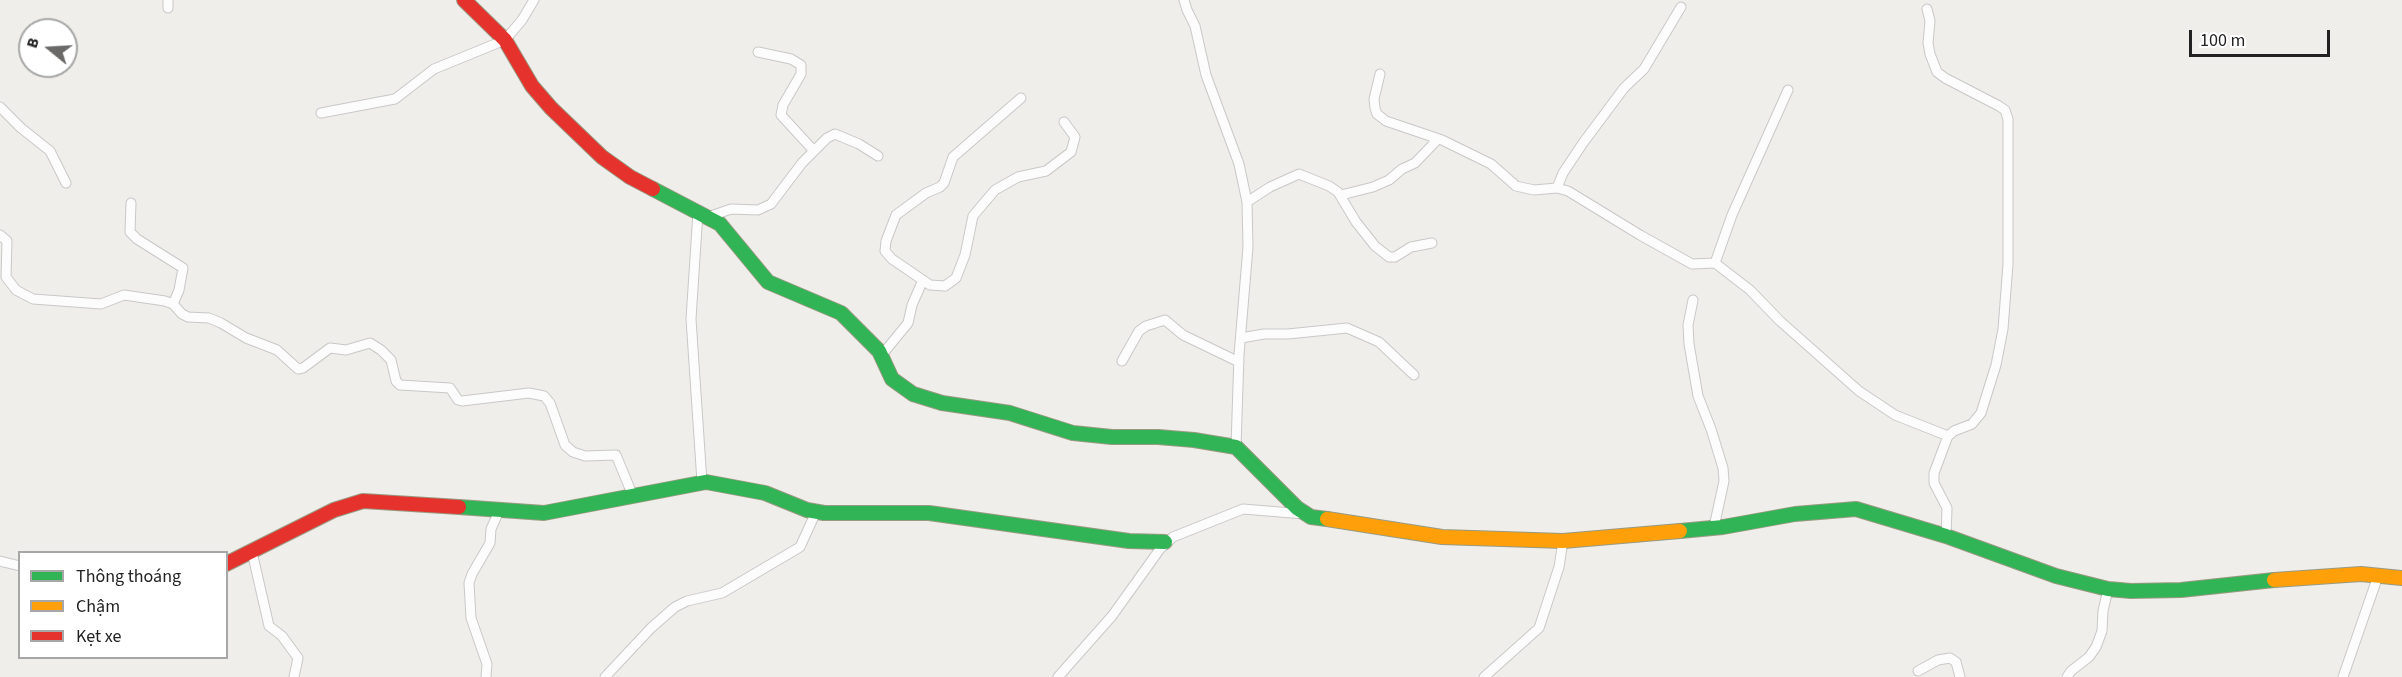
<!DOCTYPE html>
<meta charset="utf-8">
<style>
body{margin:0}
#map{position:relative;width:2402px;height:677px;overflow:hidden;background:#f0eeeb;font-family:"Source Sans 3",sans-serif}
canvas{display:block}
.legend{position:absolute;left:18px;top:551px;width:210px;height:108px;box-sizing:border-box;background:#fff;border:2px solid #a7a7a7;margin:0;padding:8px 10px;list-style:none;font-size:18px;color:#222}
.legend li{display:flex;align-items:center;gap:12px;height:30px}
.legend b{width:30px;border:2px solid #a7a7a7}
.north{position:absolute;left:18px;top:18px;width:60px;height:60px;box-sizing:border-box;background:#fff;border:2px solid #a7a7a7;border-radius:50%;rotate:288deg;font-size:16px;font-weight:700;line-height:24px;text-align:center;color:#222}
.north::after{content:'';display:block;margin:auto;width:21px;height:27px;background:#6a6968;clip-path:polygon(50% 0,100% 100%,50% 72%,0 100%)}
.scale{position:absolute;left:2189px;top:30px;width:141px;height:27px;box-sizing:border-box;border:3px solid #222;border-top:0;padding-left:8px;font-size:18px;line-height:21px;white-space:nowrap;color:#222;-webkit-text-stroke:4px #fff;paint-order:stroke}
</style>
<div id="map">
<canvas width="2402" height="677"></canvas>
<ul class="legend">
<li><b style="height:8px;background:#30b455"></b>Thông thoáng</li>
<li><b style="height:8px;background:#ff9f0a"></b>Chậm</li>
<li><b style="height:8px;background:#e5322d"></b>Kẹt xe</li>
</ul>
<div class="north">B</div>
<div class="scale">100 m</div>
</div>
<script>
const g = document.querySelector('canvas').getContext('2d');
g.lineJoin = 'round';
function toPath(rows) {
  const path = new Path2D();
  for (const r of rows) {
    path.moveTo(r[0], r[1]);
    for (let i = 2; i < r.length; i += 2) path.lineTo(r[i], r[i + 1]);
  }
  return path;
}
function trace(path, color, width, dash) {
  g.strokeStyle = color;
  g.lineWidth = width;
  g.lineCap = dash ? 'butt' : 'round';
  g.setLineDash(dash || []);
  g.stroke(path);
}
const street = toPath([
 [1184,0,1187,10,1195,26,1206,75,1239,164,1247,202,1248,247,1239,355,1236,447],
 [168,8,168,0],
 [1927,9,1930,21,1928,43,1930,54,1937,72,1945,78,1999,106,2005,110,2008,119,2008,264,2003,329,1996,365,1981,413,1972,424,1954,431,1948,436,1934,473,1934,483,1947,508,1946,536],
 [758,52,791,59,801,65,801,74,783,105,781,115,814,151],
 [1380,74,1374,99,1375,108,1377,114,1386,121,1442,140,1491,164,1516,186,1534,190,1557,188,1568,191,1640,235,1692,264,1715,263],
 [1788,90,1732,215,1715,263,1750,290,1780,321,1859,391,1895,415,1948,436],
 [1021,98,953,157,944,183,940,187,926,193,896,215,886,241,885,251,892,259,930,285,945,286,956,278,965,255,973,216,995,190,1018,177,1046,171,1071,152,1075,137,1064,122],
 [0,107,21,128,50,151,66,183],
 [321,113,395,99,434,69,505,40,522,20,534,0],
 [1557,188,1563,173,1583,143,1624,88,1644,69,1681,7],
 [1341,195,1373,187,1389,180,1402,169,1415,163,1438,139],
 [1247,202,1270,187,1299,174,1329,186,1338,192,1356,222,1375,246,1389,257,1395,257,1411,247,1432,243],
 [131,203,130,232,137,239,183,268,179,290,173,304],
 [698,212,691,319,702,482],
 [708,217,731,209,758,210,771,204,802,163,827,138,835,134,859,144,878,156],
 [0,235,7,241,6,277,16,290,33,299,101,304,124,295,165,301,173,304,182,314,188,317,209,318,221,323,246,338,277,350,298,369,303,368,330,348,346,350,370,343,381,350,391,360,396,381,400,385,450,388,458,400,462,401,529,393,544,396,550,403,565,445,573,452,585,456,616,455,633,496],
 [1693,300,1688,325,1689,344,1698,396,1711,429,1723,468,1724,481,1714,527],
 [1241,338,1264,334,1288,334,1347,328,1379,342,1414,375],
 [881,356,908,323,912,305,923,280],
 [1122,361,1139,331,1146,326,1165,320,1183,335,1239,362],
 [252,552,269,626,282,636,298,658,294,677],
 [0,561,20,566],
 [1918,671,1938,660,1950,658,1956,662,1960,677],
 [486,677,487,664,471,618,469,583,472,574,490,543,491,529,499,511],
 [605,677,651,628,675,607,687,601,722,593,800,547,816,512],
 [1058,677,1112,616,1160,549,1173,537,1243,509,1304,514],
 [1484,677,1539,628,1559,567,1563,541],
 [2067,677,2071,671,2089,657,2096,647,2102,631,2103,611,2108,589],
 [2343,677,2378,576]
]);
const fast = toPath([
 [653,189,720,224,768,282,841,313,879,351,892,379,913,394,942,403,1010,413,1073,433,1112,437,1158,437,1194,440,1236,447,1297,508,1311,517,1327,519],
 [459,507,544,513,706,482,765,493,807,510,824,513,929,513,1129,541,1165,542],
 [1680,531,1723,527,1795,514,1856,509,1946,536,2056,576,2108,589,2131,591,2181,590,2274,580]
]);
const slow = toPath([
 [1327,519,1442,537,1563,541,1680,531],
 [2274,580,2361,574,2402,578]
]);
const jam = toPath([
 [464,0,505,40,532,86,551,108,602,157,630,177,653,189],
 [226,564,334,510,363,501,459,507]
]);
trace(street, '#c9c8c7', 11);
trace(fast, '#999a82', 16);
trace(slow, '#999a82', 16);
trace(jam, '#999a82', 16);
trace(street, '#fdfcfc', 9);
trace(fast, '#30b455', 14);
trace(slow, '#ff9f0a', 14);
trace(jam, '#e5322d', 14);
</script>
